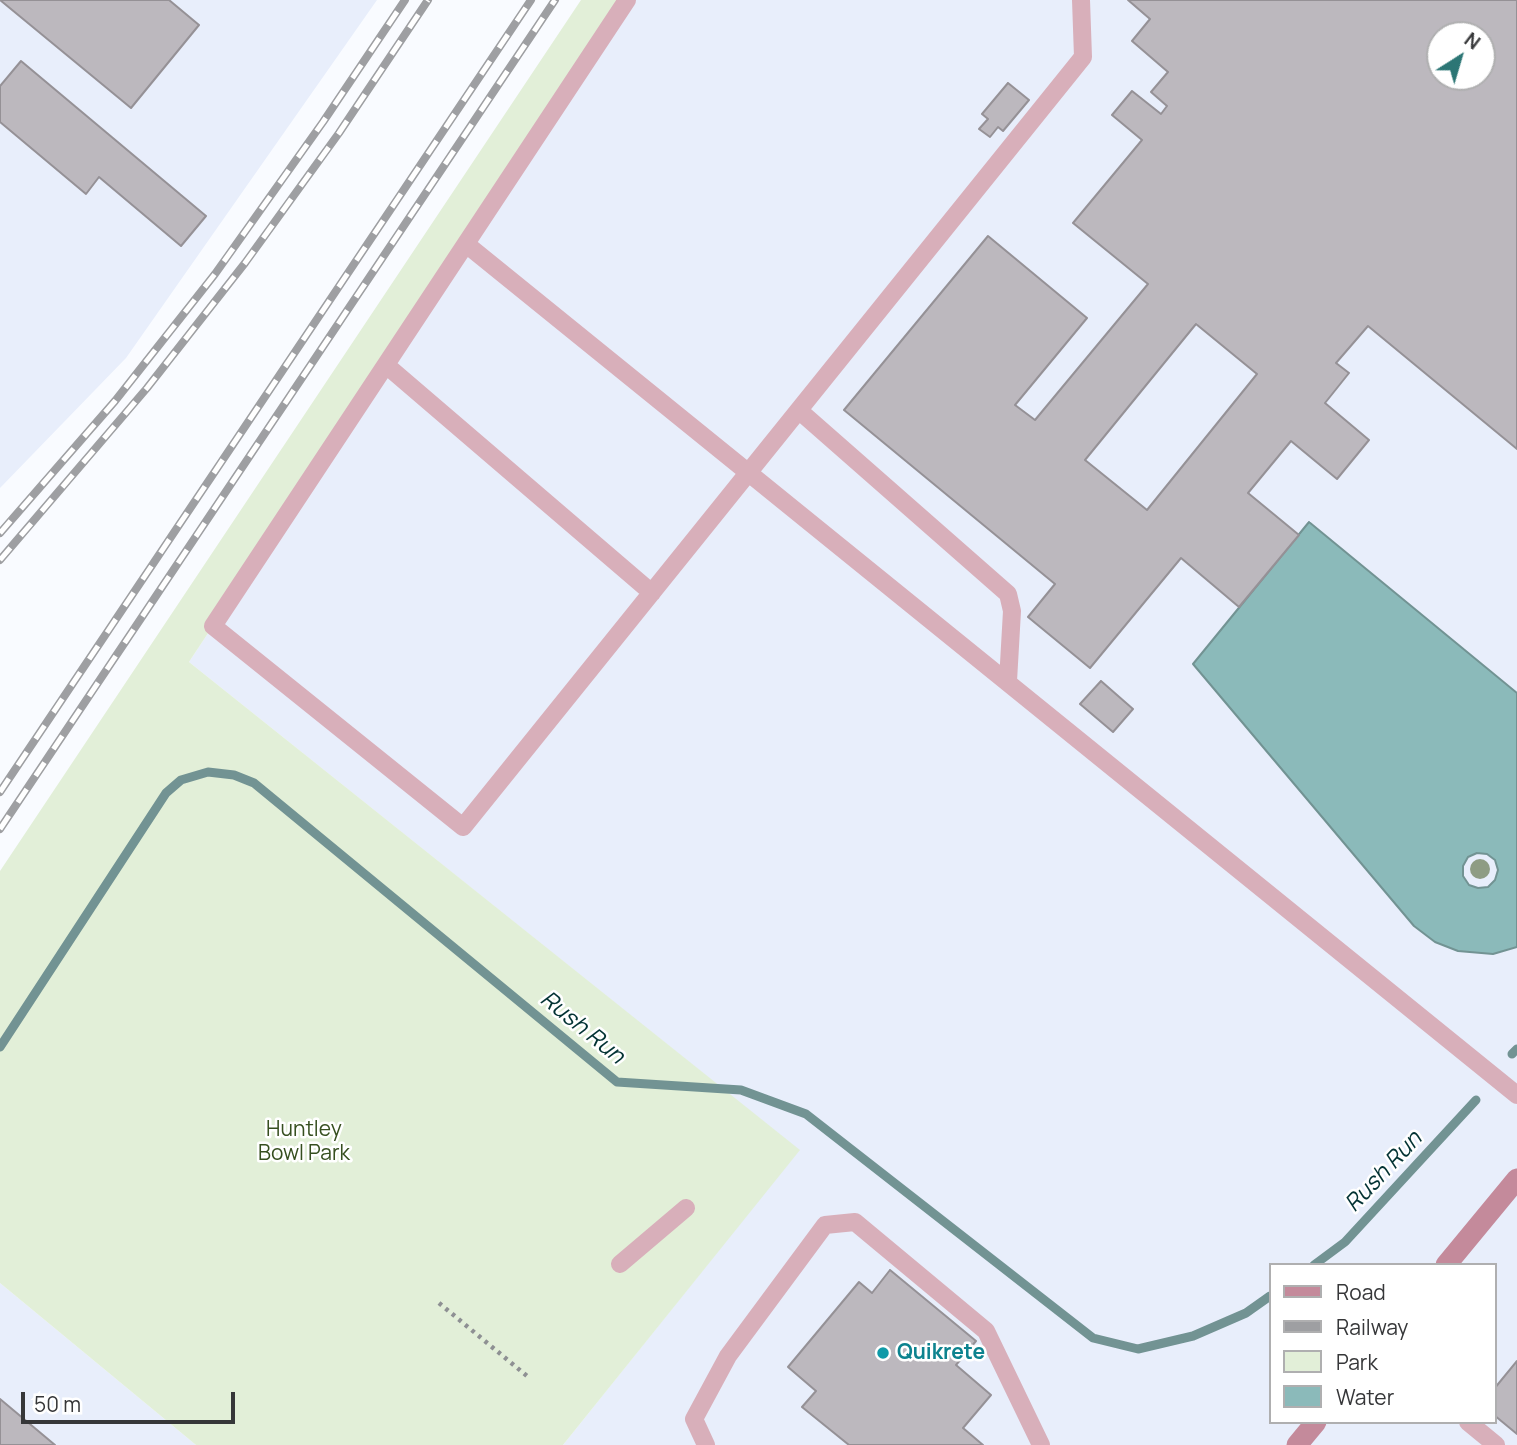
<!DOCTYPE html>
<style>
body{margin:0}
#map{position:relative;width:1517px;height:1445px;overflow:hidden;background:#f9fbff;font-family:Manrope,sans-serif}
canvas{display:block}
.legend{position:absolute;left:1269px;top:1263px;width:228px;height:161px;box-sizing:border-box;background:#fff;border:2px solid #afafb0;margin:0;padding:9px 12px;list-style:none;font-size:21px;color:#363739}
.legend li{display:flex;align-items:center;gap:14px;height:35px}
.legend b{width:35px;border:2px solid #afafb0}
.north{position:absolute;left:1426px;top:21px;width:70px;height:70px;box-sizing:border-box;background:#fff;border:2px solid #afafb0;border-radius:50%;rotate:37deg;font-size:19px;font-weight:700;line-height:28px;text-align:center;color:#363739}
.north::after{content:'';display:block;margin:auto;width:24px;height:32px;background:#2c7675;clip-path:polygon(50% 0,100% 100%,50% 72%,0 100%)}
.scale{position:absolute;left:21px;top:1392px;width:214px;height:32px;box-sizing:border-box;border:4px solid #363739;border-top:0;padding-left:9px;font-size:21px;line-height:24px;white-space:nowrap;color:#363739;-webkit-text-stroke:5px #fff;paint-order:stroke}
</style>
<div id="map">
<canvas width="1517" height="1445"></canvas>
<ul class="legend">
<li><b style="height:9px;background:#c48a9b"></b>Road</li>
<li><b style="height:9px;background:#9e9fa2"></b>Railway</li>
<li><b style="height:19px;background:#e2efd8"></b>Park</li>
<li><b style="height:19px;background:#8bbaba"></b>Water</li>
</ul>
<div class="north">N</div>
<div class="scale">50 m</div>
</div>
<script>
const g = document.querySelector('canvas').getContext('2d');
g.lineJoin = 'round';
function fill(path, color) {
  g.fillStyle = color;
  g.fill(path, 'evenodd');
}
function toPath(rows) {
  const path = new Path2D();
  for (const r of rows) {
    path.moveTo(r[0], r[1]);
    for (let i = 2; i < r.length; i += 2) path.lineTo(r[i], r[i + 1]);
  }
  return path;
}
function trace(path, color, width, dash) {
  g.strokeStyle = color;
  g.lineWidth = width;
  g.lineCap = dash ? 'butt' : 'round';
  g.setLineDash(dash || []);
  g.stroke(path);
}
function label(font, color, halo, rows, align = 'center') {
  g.font = font + ' Manrope,sans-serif';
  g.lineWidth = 5;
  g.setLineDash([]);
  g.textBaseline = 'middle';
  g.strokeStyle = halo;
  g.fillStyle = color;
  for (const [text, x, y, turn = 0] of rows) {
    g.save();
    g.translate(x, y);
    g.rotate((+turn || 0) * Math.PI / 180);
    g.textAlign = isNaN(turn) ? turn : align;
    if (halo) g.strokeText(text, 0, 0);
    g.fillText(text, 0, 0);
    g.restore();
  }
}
fill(toPath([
 [0,0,377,0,126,358,0,488],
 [627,0,1517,0,1517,1445,563,1445,799,1150,189,662],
 [1440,35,1482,35,1482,77,1440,77],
 [1270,1265,1494,1265,1494,1422,1270,1422],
 [0,1283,196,1445,0,1445]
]), '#e8eefb');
fill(toPath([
 [581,0,627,0,189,662,800,1150,563,1445,196,1445,0,1283,0,871]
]), '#e2efd8');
const water = toPath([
 [1309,522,1517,693,1517,947,1493,954,1458,951,1435,942,1414,926,1193,664,1309,522],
 [1477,853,1487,854,1495,860,1498,870,1495,880,1488,887,1478,888,1469,885,1463,876,1463,866,1468,857,1477,853]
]);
fill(water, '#8bbaba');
trace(water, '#729393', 2);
trace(toPath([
 [0,1047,166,793,181,780,208,772,234,775,254,783,617,1082,741,1090,806,1114,1093,1338,1138,1349,1193,1336,1246,1313,1270,1296],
 [1512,1054,1517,1049],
 [1314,1265,1345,1242,1476,1100]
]), '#729393', 9);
const building = toPath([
 [0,0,169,0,199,25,131,108,0,0],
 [1128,0,1517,0,1517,449,1368,326,1336,363,1349,373,1325,403,1369,440,1337,479,1291,441,1248,493,1299,535,1239,607,1181,558,1090,668,1028,617,1055,584,844,410,988,236,1087,318,1015,405,1035,420,1148,284,1073,223,1142,140,1112,115,1132,91,1161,114,1167,106,1151,92,1168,72,1132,41,1150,19,1128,0],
 [1440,35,1482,35,1482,77,1440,77,1440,35],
 [1196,324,1257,374,1147,510,1085,460,1196,324],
 [21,61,206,216,181,246,99,177,86,194,0,122,0,86,21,61],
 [1008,83,1029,100,1003,131,998,127,990,137,979,129,988,119,982,114,1008,83],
 [1101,681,1133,709,1113,732,1080,704,1101,681],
 [890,1270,976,1341,956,1365,991,1395,963,1428,983,1445,849,1445,802,1407,816,1391,788,1367,859,1282,872,1293,890,1270],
 [1517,1361,1517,1434,1494,1415,1494,1389,1517,1361],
 [0,1399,55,1445,0,1445,0,1399]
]);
fill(building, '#bcb8be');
trace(building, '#959196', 2);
trace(toPath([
 [439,1303,527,1376]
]), '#8e9093', 4.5, [3.5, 5]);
trace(toPath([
 [627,0,213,626,463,827,1083,57,1081,0],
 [466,244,1517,1095],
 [386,365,652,593],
 [803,414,1008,594,1012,611,1008,681],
 [620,1264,686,1208],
 [1468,1422,1496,1445],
 [706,1445,694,1419,728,1356,825,1225,855,1222,986,1331,1041,1445]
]), '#d8afba', 18);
trace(toPath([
 [1446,1265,1517,1179],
 [1297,1445,1316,1422]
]), '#c48a9b', 21);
const rail = toPath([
 [0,533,115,401,215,274,323,122,405,0],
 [0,560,147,388,245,263,339,133,428,0],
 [0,792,531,0],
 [0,829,555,0]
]);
trace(rail, '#9e9fa2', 8);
trace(rail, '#fff', 5, [16]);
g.fillStyle = '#8e9c84';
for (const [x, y] of [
 [1480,869]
]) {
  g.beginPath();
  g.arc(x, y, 10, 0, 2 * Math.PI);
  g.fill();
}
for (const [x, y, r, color] of [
 [883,1353,7,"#0f9aa8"]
]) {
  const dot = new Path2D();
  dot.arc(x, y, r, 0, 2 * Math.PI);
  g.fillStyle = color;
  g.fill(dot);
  trace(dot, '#fff', 2.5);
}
label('21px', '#364f1f', '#fff', [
 ["Huntley",304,1130],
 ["Bowl Park",304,1154]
]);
label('bold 21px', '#0d838f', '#fff', [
 ["Quikrete",897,1353]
], 'left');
label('italic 23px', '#023233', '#fff', [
 ["Rush Run",582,1028,39],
 ["Rush Run",1384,1172,-47]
]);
</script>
